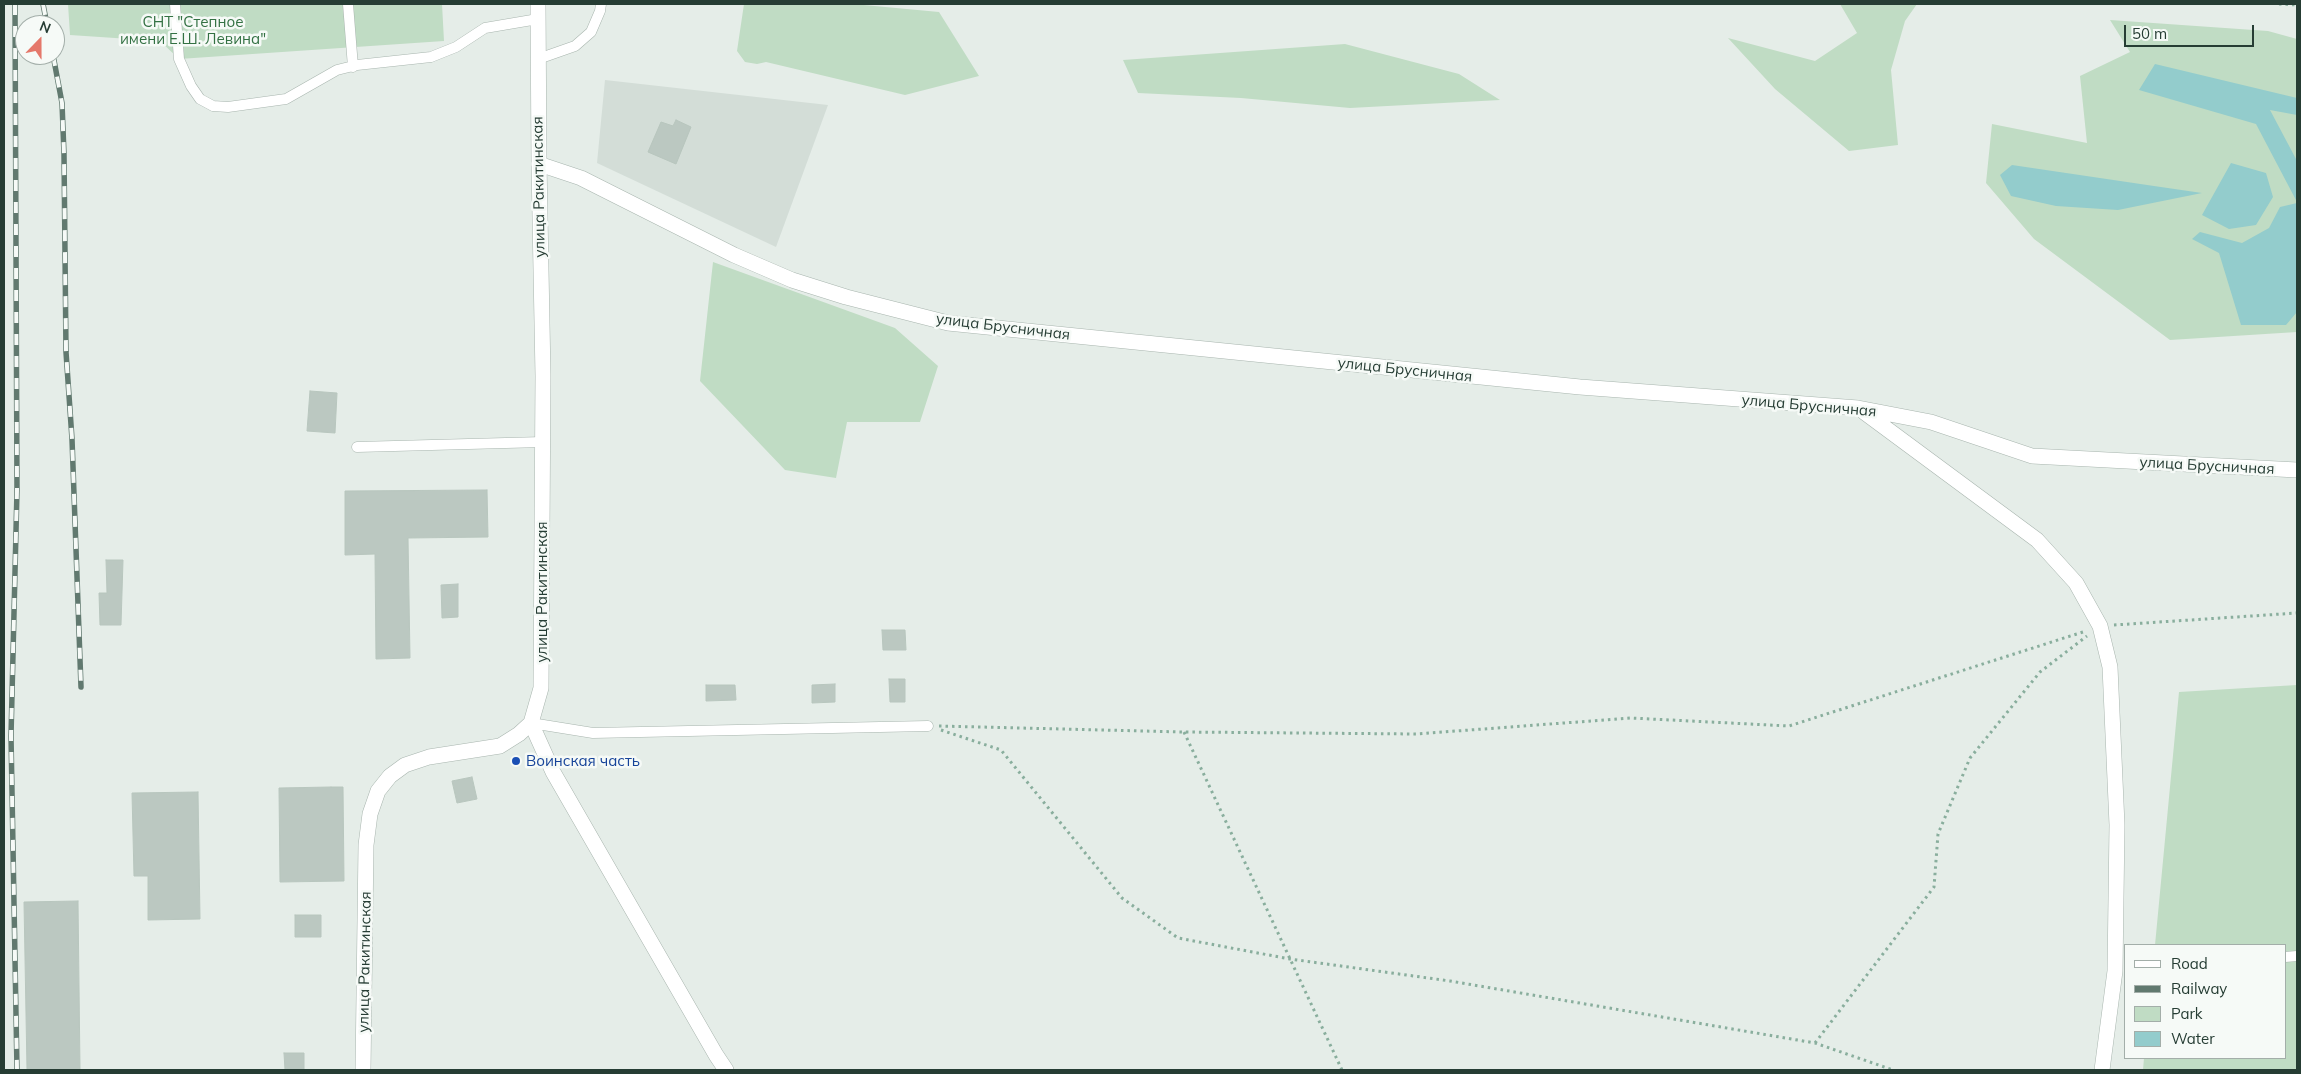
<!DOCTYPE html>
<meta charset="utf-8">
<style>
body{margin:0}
#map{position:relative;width:2301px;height:1074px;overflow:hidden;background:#e5ede8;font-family:Mulish,sans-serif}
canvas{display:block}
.frame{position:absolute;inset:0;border:5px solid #263d34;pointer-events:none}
.legend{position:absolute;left:2124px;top:944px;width:162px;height:115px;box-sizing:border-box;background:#f6faf7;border:1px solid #a3aea9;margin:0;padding:6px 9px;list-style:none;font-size:15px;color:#263d34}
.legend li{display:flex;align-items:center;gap:10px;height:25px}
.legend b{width:25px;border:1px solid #a3aea9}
.north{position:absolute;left:15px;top:15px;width:50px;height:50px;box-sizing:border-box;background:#f6faf7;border:1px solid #a3aea9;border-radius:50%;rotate:22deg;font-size:14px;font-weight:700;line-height:20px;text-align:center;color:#263d34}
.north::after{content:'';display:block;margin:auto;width:18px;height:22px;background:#e5786b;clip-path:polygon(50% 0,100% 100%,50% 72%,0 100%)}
.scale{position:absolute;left:2124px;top:25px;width:130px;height:22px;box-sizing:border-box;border:2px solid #263d34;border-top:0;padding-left:6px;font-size:15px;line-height:18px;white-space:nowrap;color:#263d34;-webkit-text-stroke:4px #f6faf7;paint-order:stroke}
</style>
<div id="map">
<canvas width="2301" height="1074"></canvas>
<div class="frame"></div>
<ul class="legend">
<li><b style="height:6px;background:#fff"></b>Road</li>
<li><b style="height:6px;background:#61796f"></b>Railway</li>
<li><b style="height:14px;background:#c0dcc4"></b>Park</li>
<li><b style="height:14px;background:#93cccc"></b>Water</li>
</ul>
<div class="north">N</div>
<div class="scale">50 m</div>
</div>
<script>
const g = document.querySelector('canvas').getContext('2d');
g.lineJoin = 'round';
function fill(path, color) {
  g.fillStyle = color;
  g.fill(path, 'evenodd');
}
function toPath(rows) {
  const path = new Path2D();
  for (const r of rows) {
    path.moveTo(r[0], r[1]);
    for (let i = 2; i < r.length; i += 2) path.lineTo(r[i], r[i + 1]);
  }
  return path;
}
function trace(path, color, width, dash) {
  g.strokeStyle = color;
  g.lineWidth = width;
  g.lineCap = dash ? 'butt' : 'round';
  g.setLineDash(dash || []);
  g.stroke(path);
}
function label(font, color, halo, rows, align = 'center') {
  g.font = font + ' Mulish,sans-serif';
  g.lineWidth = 5;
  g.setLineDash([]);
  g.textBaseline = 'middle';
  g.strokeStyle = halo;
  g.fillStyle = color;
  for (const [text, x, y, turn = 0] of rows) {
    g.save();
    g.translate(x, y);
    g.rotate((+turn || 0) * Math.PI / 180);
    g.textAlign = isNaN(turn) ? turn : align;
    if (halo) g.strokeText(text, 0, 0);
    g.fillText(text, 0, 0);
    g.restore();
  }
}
fill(toPath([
 [605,80,828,105,776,247,597,163]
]), '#d3ddd7');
fill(toPath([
 [68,4,442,4,444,41,179,59,160,41,70,35],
 [744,4,853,4,939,12,979,76,905,95,766,62,757,64,745,62,737,51],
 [1840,4,1917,4,1905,21,1891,70,1898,145,1849,151,1775,89,1728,38,1815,61,1857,33],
 [2110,20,2268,31,2297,39,2297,332,2170,340,2034,239,1986,183,1992,124,2087,143,2080,76,2130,52],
 [1345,44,1459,74,1500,100,1350,108,1241,98,1138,93,1123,60],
 [713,262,895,328,938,366,920,422,847,422,836,478,785,470,700,381],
 [2297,685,2297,1070,2143,1070,2144,1058,2285,1058,2285,945,2155,945,2179,692]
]), '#c0dcc4');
fill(toPath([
 [2155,64,2297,98,2297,115,2270,110,2296,159,2297,202,2256,124,2139,90],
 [2231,163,2266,173,2273,197,2256,225,2229,229,2202,215],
 [2012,165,2154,186,2202,193,2118,210,2056,206,2011,196,2000,175],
 [2297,203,2297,312,2286,325,2241,325,2219,253,2192,239,2200,232,2242,243,2269,228,2280,207]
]), '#93cccc');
const building = toPath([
 [676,120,691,127,676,164,648,152,661,122,673,126,676,120],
 [310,391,337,393,335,433,307,431,310,391],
 [487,490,488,537,408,538,410,658,376,659,375,554,345,555,345,491,487,490],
 [106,560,123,560,121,625,100,625,99,593,107,593,106,560],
 [458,584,458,617,442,618,441,585,458,584],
 [882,630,905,630,906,650,883,650,882,630],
 [889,679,905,679,905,702,890,702,889,679],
 [835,684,835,702,812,703,812,685,835,684],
 [706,685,735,685,736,700,706,701,706,685],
 [472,777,477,799,457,803,452,781,472,777],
 [331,787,343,787,344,881,280,882,279,788,331,787],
 [198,792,200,919,148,920,148,876,134,876,132,793,198,792],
 [78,901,80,1070,27,1070,24,902,78,901],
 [295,915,321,915,321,937,295,937,295,915],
 [284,1053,304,1053,304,1070,285,1070,284,1053]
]);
fill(building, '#bbc8c1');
trace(building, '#b8c6be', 1);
const service = toPath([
 [175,4,179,59,191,86,200,99,213,106,228,107,286,99,337,70,357,65,431,57,456,47,485,28,538,19],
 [348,4,353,67],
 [538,59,575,46,591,32,600,11,601,4],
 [357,447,543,442],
 [531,723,593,733,928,726],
 [2285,957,2297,956]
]);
const minor = toPath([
 [539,164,581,178,734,255,792,280,846,297,948,323,1580,387,1858,408,1931,422,2032,456,2297,470],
 [1864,412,2037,540,2076,583,2100,626,2110,667,2117,825,2115,971,2102,1070],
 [531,723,553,772,716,1055,726,1070]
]);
const tertiary = toPath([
 [363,1070,366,845,370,814,378,791,390,776,405,765,429,757,500,746,519,734,531,723,541,688,543,376,539,164,538,4]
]);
trace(service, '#a8b5ae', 11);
trace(minor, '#a8b5ae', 16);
trace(tertiary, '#a8b5ae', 16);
trace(toPath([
 [2279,4,2297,5],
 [2114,625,2297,613],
 [939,726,1184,732,1416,734,1631,718,1789,726,2086,631],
 [941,730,1001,750,1122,898,1178,938,1290,959,1450,981,1815,1043,1893,1070],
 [1184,732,1342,1070],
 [1815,1043,1934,887,1938,834,1970,758,2040,672,2087,636]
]), '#89ae9d', 3, [2.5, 4]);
trace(service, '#fff', 10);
trace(minor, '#fff', 15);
trace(tertiary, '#fff', 15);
const rail = toPath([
 [15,4,17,490,11,736,17,1070],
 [43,4,47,25],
 [53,55,62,103,64,154,66,352,72,439,81,687]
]);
trace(rail, '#61796f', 5.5);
trace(rail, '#f6faf7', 4, [11]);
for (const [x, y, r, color] of [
 [516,761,5,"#1a4fb4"]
]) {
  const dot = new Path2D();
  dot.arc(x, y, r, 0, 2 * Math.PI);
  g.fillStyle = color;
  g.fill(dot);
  trace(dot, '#f6faf7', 2);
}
label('15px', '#337143', '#f6faf7', [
 ["СНТ \"Степное",193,22],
 ["имени Е.Ш. Левина\"",193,39]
]);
label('15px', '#263d34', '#f6faf7', [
 ["улица Ракитинская",539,187,-91],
 ["улица Брусничная",1003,327,7],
 ["улица Брусничная",1405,370,6],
 ["улица Брусничная",1809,406,5],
 ["улица Брусничная",2207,466,3],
 ["улица Ракитинская",542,592,-90],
 ["улица Ракитинская",365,962,-89]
]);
label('15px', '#164399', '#f6faf7', [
 ["Воинская часть",526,761]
], 'left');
</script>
